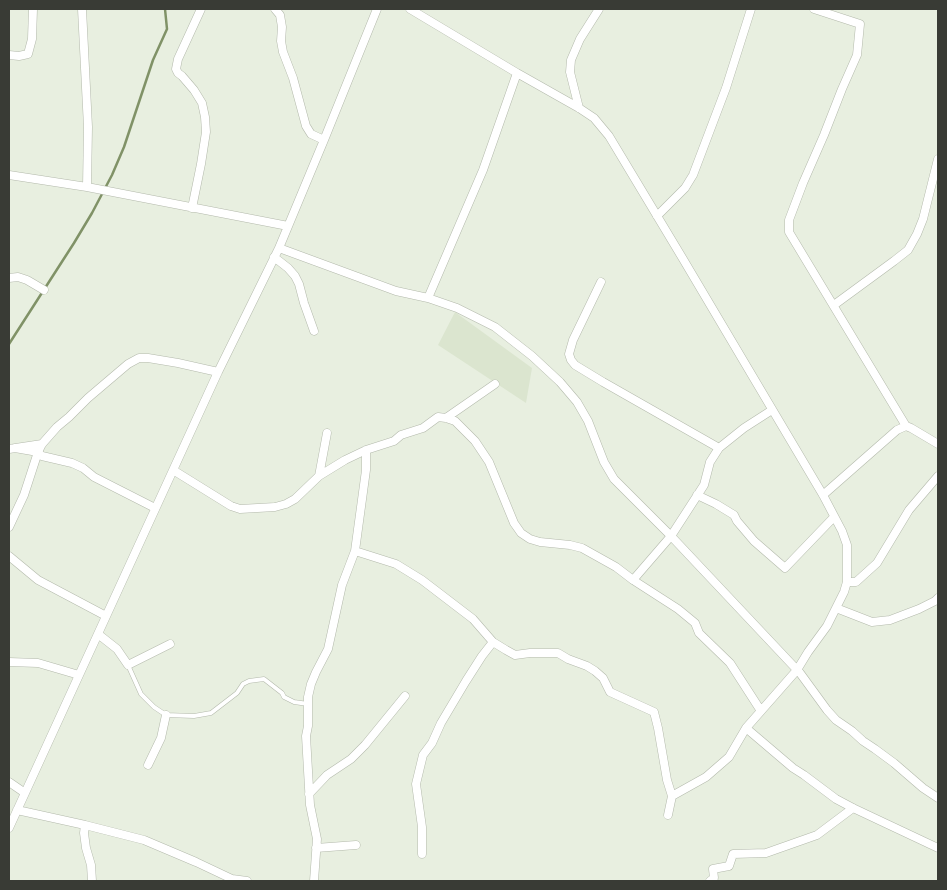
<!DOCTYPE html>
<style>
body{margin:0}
#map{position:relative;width:947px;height:890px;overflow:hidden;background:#e8efe0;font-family:"Work Sans",sans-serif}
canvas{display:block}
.frame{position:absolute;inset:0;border:10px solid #393b35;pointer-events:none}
</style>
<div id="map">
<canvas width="947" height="890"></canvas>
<div class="frame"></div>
</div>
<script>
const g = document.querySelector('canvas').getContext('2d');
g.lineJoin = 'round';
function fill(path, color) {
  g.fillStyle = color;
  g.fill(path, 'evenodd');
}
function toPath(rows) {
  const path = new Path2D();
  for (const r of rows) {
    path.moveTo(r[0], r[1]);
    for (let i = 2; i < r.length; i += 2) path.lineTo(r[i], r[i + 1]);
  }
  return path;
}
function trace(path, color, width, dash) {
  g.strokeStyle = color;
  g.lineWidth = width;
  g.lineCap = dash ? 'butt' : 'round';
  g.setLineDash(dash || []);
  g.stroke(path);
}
fill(toPath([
 [455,312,532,368,526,403,438,345]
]), '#dbe5cf');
trace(toPath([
 [9,344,74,243,92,213,112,175,124,147,153,60,167,29,165,9]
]), '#809267', 2.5);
const service = toPath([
 [128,665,141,694,154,707,166,715,194,716,211,713,237,693,243,684,249,681,264,679,282,693,284,697,294,702,308,704]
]);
const minor = toPath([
 [82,9,88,127,87,187],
 [275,9,280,15,282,27,281,41,283,52,293,78,306,126,311,134,324,140],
 [410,9,517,73,579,108,594,118,609,136,683,259,823,495,842,531,847,545,847,582,844,592,827,626,808,652,797,670,746,728,729,757,706,777,672,796],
 [814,9,860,24,857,55,842,89,824,135,803,183,789,220,789,232,906,426,911,428,938,444],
 [9,55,19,56,28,54,32,39,33,9],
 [579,108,570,72,571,60,580,39,599,9],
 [9,175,87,187,288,226],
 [192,208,201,164,206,132,205,117,202,103,194,90,182,76,178,73,176,69,178,59,201,9],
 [657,216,685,188,693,175,726,88,751,9],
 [279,248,396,291,428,298,457,308,495,327,532,356,560,382,577,402,588,421,604,462,614,479,671,536,800,673,827,710,836,720,852,731,863,741,875,749,894,763,923,788,938,798],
 [274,257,288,268,295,276,299,284,304,303,314,331],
 [9,278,18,277,27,280,44,290],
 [601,282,573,340,569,354,571,360,575,365,603,382,719,448],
 [428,298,483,170,517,73],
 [834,305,894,261,908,250,917,234,923,219,938,159],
 [446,418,495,384],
 [15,448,38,452,42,456,72,463,83,468,94,477,155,508],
 [9,449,42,444],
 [173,470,231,506,240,509,275,507,286,504,295,499,319,476,345,460,366,450,394,441,401,435,423,428,438,417,446,418,455,421,475,441,489,462,514,523,521,533,530,539,540,542,570,545,582,548,616,567,633,580,678,609,695,623,699,633,730,663,761,711],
 [319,476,327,433],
 [697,495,716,504,734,515,737,521,754,541,785,568,834,517],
 [823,495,897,430,906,426],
 [9,527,24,495,38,452,42,444,57,427,69,417,88,398,128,364,139,358,148,358,178,363,218,372],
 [355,551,396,564,422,580,473,619,493,642,506,650,515,655,530,653,558,653,568,659,587,666,595,671,603,678,610,692,654,712,658,728,667,780,672,796,668,815],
 [9,556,38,580,106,616],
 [633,580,671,536,704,485,710,462,719,448,744,428,772,410],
 [847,582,856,582,877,563,909,510,938,476],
 [836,608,872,622,890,620,919,609,935,601,938,598],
 [98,634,117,649,128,665,170,644],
 [9,662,38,663,79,675],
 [746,728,793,768,804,775,836,799,853,808,938,848],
 [148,765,161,738,166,715],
 [9,782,25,793],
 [309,794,327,775,351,759,365,745,405,696],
 [17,810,85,825,144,840,196,862,232,879,247,881],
 [85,825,84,833,86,848,91,865,92,881],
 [9,828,218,372,279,248,324,140,377,9],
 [316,848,356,845],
 [422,854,422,827,416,784,423,755,432,743,441,723,466,681,482,656,493,642],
 [314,881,317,839,310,805,306,736,308,726,308,697,311,684,316,672,328,649,342,585,355,551,366,470,366,450],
 [710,881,714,878,713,869,729,866,733,854,766,853,817,835,853,808]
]);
trace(service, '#b3b9ab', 5);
trace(minor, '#b3b9ab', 9);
trace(service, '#fff', 4);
trace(minor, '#fff', 8);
</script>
